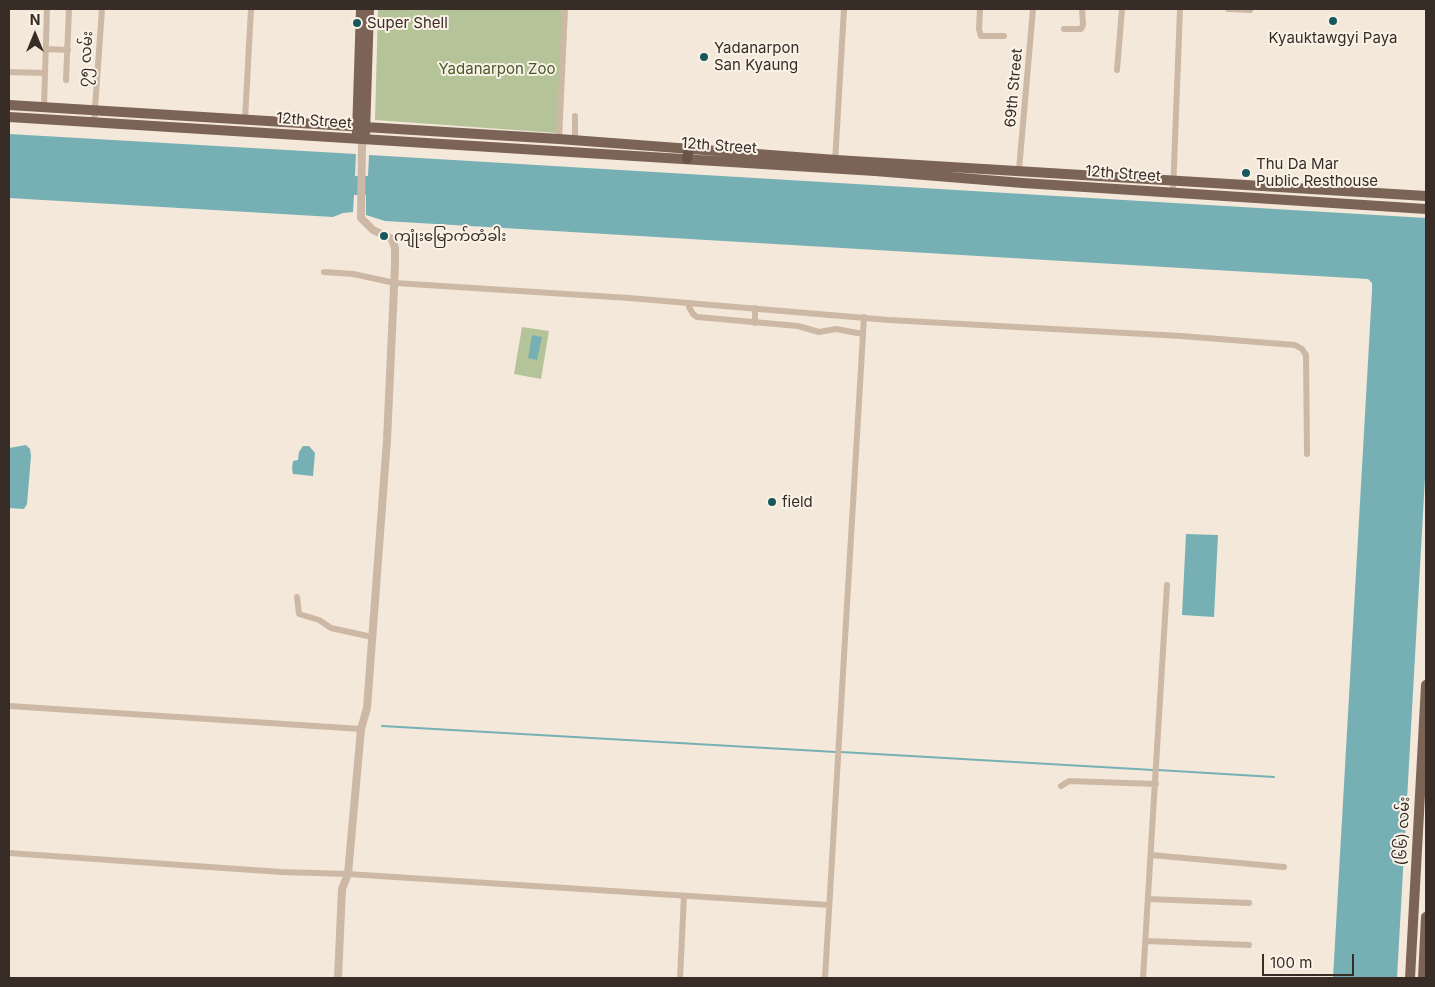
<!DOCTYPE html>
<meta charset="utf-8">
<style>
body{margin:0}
#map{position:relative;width:1435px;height:987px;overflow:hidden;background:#f4e8da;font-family:Inter,sans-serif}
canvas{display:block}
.frame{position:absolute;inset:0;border:10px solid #382c27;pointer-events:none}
.north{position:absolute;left:10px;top:10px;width:50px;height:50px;-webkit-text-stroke:4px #fbf2e7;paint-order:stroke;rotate:0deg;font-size:14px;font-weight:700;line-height:20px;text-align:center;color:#382c27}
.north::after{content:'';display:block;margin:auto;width:18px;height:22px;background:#382c27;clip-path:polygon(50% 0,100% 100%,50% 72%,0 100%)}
.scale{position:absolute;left:1262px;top:954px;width:92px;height:22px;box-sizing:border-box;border:2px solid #382c27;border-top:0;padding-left:6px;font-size:15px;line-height:18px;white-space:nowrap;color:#382c27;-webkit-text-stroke:4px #fbf2e7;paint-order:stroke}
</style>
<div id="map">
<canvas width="1435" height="987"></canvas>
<div class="frame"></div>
<div class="north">N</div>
<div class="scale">100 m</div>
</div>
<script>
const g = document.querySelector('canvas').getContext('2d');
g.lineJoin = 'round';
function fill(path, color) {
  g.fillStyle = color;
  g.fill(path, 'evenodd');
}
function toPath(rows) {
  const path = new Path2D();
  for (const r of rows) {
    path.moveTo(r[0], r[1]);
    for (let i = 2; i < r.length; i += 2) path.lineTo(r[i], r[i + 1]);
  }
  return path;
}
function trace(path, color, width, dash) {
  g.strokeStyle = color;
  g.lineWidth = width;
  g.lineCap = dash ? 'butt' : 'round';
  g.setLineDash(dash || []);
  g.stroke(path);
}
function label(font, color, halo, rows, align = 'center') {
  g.font = font + ' Inter,"Noto Sans Myanmar",sans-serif';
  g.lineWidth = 4;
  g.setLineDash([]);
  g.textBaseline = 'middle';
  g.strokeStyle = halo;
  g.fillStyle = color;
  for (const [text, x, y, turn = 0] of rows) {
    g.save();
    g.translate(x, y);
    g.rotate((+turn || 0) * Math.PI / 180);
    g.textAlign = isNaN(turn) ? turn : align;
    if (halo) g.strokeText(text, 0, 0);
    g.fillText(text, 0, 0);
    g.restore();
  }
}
fill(toPath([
 [378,9,564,9,557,133,375,120],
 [522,327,549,331,541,379,514,374]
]), '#b5c498');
fill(toPath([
 [9,134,356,154,355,176,368,176,369,155,1426,218,1426,460,1397,978,1333,978,1372,291,1372,283,1368,279,385,221,366,215,366,195,354,195,353,212,343,213,333,217,9,198],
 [532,335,542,337,537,360,528,358],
 [26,445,30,449,31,456,27,504,24,509,9,508,9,448],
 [303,446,309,446,315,453,313,476,293,474,292,469,293,461,298,460,299,452],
 [1186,534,1218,535,1214,617,1182,615]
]), '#76b0b4');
trace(toPath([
 [382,726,836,752],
 [841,752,1153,770],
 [1158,770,1274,777]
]), '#76b0b4', 2);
trace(toPath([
 [980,9,979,29,981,36,1004,36],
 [1228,9,1250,10],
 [1064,29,1081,29,1083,25,1082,9],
 [46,49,68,50],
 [1117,70,1122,9],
 [9,72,45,73],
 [66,80,69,9],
 [44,107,47,9],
 [245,119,251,9],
 [94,122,102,9],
 [559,139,565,9],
 [575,140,575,116],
 [835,162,844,9],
 [1019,170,1033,9],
 [1173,192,1180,9],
 [324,272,353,274,395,283,629,298,889,320,1181,336,1295,345,1302,349,1306,355,1307,454],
 [689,303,689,307,693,314,697,317,798,326,819,332,836,329,863,334],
 [755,323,755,308],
 [297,597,299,614,319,620,331,628,372,637],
 [9,706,361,729],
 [1061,786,1069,781,1156,784],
 [9,853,281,872,348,874,829,905],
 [1151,855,1284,867],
 [1148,899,1249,903],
 [1146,941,1249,945],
 [680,978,684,896],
 [825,978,864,317],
 [1143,978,1167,585]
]), '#cdb8a5', 6);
trace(toPath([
 [338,978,342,889,348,874,361,729,367,708,387,440,395,266,395,248,392,239,373,230,361,218,362,144,365,139]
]), '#cdb8a5', 8);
trace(toPath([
 [9,105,559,139,836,160,1426,196],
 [9,117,875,171,1023,183,1426,209],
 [357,133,361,9],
 [365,133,369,9],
 [1410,978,1426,685],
 [1423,978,1426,917]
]), '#7b6356', 10);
trace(toPath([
 [687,159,689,149]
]), '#6a544a', 10);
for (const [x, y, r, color] of [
 [1333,21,5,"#18585d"],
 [357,23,5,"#18585d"],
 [704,57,5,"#18585d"],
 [1246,173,5,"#18585d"],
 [384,236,5,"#18585d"],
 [772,502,5,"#18585d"]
]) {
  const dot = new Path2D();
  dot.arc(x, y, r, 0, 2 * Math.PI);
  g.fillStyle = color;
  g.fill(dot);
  trace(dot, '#fbf2e7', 2);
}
label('15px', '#382c27', '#fbf2e7', [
 ["Super Shell",367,23],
 ["Kyauktawgyi Paya",1333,38,"center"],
 ["Yadanarpon",714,48],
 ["San Kyaung",714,65],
 ["Thu Da Mar",1256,164],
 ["Public Resthouse",1256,181],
 ["ကျုံးမြောက်တံခါး",394,236],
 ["field",782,502]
], 'left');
label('15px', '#382c27', '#fbf2e7', [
 ["၇၅ လမ်း",86,59,-86],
 ["69th Street",1014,88,-85],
 ["12th Street",314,121,4],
 ["12th Street",719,146,4],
 ["12th Street",1123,174,4],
 ["(၆၆) လမ်း",1403,831,-87]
]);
label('15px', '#465928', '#fbf2e7', [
 ["Yadanarpon Zoo",497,69]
]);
</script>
